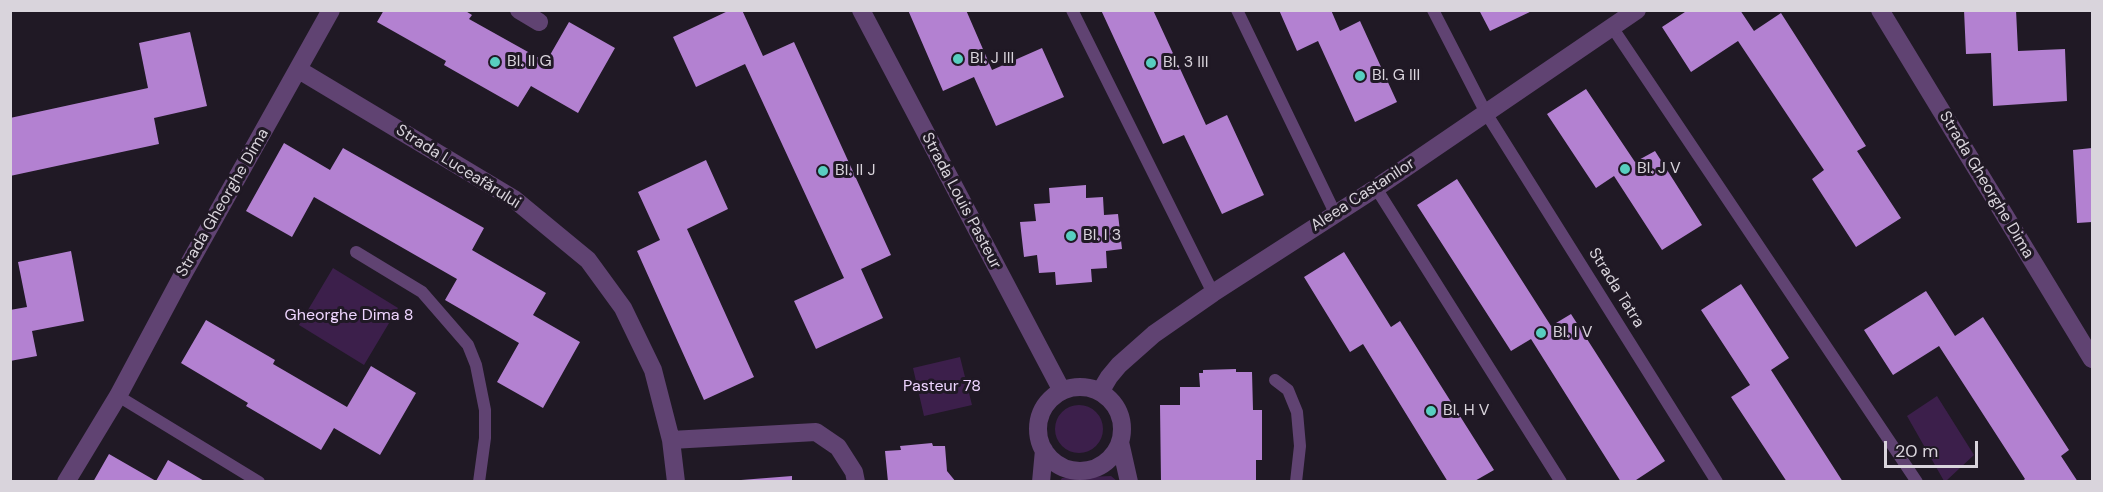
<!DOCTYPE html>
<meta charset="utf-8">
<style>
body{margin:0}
#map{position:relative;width:2103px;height:492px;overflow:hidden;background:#201925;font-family:"DM Sans",sans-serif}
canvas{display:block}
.frame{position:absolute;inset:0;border:12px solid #d9d4dc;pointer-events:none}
.scale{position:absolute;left:1884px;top:441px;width:94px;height:27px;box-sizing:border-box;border:3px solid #d9d4dc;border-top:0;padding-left:8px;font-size:18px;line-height:21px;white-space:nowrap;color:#d9d4dc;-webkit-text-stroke:4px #201925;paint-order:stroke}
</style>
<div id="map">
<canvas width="2103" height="492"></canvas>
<div class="frame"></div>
<div class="scale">20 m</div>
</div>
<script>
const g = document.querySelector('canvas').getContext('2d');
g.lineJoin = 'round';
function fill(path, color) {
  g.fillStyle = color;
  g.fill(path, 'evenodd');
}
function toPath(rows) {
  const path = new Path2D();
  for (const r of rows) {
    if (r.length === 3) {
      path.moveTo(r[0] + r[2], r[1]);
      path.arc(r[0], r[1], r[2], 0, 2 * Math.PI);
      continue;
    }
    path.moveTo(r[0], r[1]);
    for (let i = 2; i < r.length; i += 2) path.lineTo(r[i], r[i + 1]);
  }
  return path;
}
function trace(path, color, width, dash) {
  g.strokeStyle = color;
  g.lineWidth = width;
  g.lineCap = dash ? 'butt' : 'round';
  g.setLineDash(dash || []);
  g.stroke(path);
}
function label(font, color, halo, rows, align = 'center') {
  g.font = font + ' "DM Sans",sans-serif';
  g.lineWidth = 6;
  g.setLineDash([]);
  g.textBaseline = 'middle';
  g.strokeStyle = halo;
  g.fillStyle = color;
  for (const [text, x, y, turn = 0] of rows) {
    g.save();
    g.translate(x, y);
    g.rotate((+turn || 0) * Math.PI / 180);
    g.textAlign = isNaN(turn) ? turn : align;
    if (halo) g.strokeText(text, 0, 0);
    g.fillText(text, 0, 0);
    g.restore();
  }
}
fill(toPath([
 [333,268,398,308,364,365,299,325],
 [960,357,972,405,924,416,913,368],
 [1937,396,1974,455,1946,481,1944,481,1907,416],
 [1079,429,24],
 [1111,476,1117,481,1060,481,1062,478]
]), '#3c1f4b');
fill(toPath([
 [384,10,464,10,472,15,469,19,546,62,569,22,615,48,578,113,531,86,518,107,444,65,446,61,377,22],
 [730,10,742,10,763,56,794,42,891,255,861,269,883,318,816,349,794,301,844,278,745,64,696,87,673,37],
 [908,10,966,10,992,70,1042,48,1064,97,996,126,974,77,943,91],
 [1101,10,1153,10,1206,125,1227,115,1264,195,1222,214,1184,135,1163,144],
 [1279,10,1331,10,1340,31,1360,21,1397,102,1355,122,1318,41,1297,51],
 [1479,10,1534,10,1490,31],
 [1688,10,1740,10,1754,31,1781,13,1866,146,1857,151,1901,218,1856,247,1812,179,1824,170,1738,41,1691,72,1662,27],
 [1964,10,2016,10,2018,51,2065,49,2067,101,1993,106,1991,53,1966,54],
 [190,32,207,106,154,118,159,144,10,176,10,118,148,88,139,43],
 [1586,89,1635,162,1655,151,1702,225,1662,250,1614,176,1596,188,1547,114],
 [284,143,330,170,343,148,484,228,472,250,546,293,533,315,580,342,543,408,497,382,519,343,445,300,457,279,314,197,292,237,246,211],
 [2092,148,2092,222,2077,223,2073,150],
 [706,160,728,209,687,229,754,377,704,400,637,251,660,240,638,192],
 [1457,179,1551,326,1571,314,1665,461,1633,482,1621,482,1531,339,1511,351,1417,205],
 [1086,185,1086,198,1103,197,1104,215,1118,214,1122,249,1106,251,1107,268,1091,269,1092,282,1056,285,1055,272,1039,273,1037,255,1024,257,1020,222,1036,221,1034,204,1050,203,1049,188],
 [71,251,84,321,32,331,37,356,10,361,10,310,27,307,18,262],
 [1344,252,1391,327,1400,321,1494,470,1473,482,1448,482,1363,344,1350,352,1304,277],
 [1741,284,1789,358,1771,370,1843,482,1787,482,1731,397,1750,385,1701,310],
 [1926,291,1955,336,1983,317,2069,450,2061,456,2078,482,2021,482,2025,479,1939,346,1893,375,1864,330],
 [206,320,275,360,273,364,347,407,371,366,416,393,380,455,334,428,321,450,246,406,248,403,181,363],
 [1236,369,1236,372,1252,372,1253,410,1262,410,1262,460,1256,460,1256,482,1161,482,1160,405,1180,405,1180,387,1200,387,1199,373,1203,373,1203,370],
 [932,443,933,446,945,446,947,471,956,482,888,482,885,451,901,450,900,446],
 [109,454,156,481,168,460,206,482,93,482],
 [792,476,792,482,741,482,741,480]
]), '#b381d1');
trace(toPath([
 [1072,10,1213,293],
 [1237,10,1335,213],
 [1433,10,1486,113,1717,482],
 [1612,27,1917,482],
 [1376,188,1561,482],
 [356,252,422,292,468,345,476,365,485,410,485,438,479,482],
 [1275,380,1288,390,1297,412,1300,446,1296,482],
 [118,396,259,482]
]), '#604372', 12);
trace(toPath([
 [519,10,539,22],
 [861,10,1062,391],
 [1880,10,2092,359],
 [299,70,514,199,588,260,623,308,653,370,671,440,676,482],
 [1080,429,42],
 [1100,392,1109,377,1119,365,1154,334,1213,293,1376,188,1637,10],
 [671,440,816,432,838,447,854,472,856,482],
 [1120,442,1129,482],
 [66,482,118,396,181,278,331,10],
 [1041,482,1044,450]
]), '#604372', 18);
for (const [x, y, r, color] of [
 [958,59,6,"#58cec0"],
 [495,62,6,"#58cec0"],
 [1151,63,6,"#58cec0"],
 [1360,76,6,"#58cec0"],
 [1625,169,6,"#58cec0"],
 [823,171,6,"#58cec0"],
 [1071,236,6,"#58cec0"],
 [1541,333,6,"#58cec0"],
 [1431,411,6,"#58cec0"]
]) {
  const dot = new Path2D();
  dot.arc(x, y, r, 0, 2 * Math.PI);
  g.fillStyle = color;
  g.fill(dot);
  trace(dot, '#201925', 2);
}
label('16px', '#d9d4dc', '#201925', [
 ["Bl. J III",970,59],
 ["Bl. II G",507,62],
 ["Bl. 3 III",1163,63],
 ["Bl. G III",1372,76],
 ["Bl. J V",1637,169],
 ["Bl. II J",835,171],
 ["Bl. I 3",1083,236],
 ["Bl. I V",1553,333],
 ["Bl. H V",1443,411]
], 'left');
label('16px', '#d9d4dc', '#201925', [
 ["Strada Luceafărului",458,167,32],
 ["Strada Gheorghe Dima",1986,185,59],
 ["Aleea Castanilor",1363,195,-33],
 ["Strada Louis Pasteur",961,201,62],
 ["Strada Gheorghe Dima",223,203,-60],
 ["Strada Tatra",1616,288,58]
]);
label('16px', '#eed5ff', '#201925', [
 ["Gheorghe Dima 8",349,316],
 ["Pasteur 78",942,387]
]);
</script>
